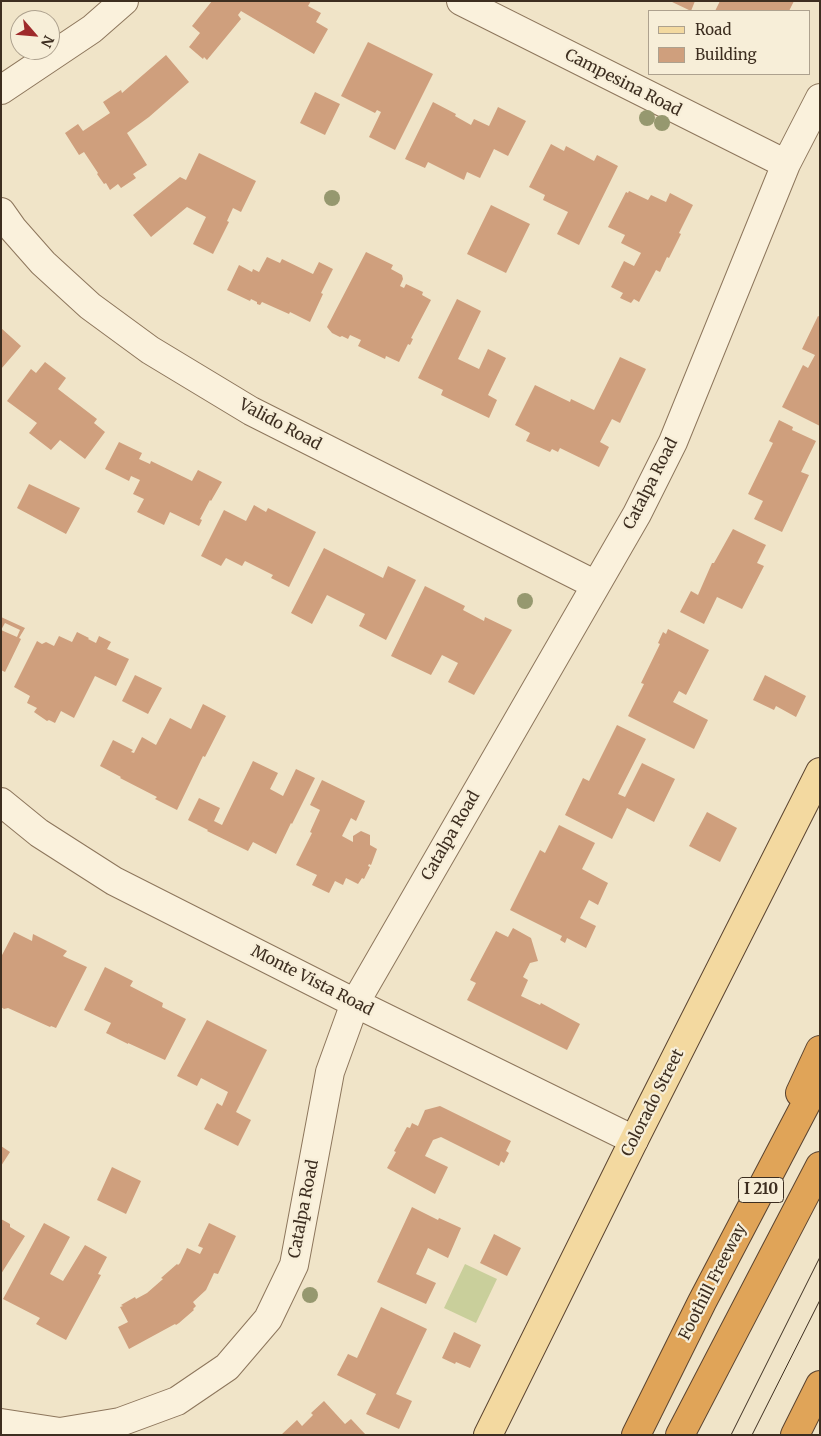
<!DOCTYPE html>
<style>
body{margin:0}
#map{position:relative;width:821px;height:1436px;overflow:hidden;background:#f0e4c8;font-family:Merriweather,serif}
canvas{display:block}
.frame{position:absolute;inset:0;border:2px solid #3d2e20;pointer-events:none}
.legend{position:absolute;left:648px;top:10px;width:162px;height:65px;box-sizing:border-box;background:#f7eed8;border:1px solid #ada18e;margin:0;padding:6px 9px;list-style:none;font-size:15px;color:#3d2e20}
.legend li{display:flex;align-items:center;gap:10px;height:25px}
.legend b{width:25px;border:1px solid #ada18e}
.north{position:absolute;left:10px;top:10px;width:50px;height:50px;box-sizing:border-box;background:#f7eed8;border:1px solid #ada18e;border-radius:50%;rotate:117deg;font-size:14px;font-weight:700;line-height:20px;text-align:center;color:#3d2e20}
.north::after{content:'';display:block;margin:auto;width:18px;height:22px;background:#9e2a2b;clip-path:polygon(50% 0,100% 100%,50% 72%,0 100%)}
</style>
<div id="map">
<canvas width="821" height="1436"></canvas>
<div class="frame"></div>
<ul class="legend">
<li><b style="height:6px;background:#f3d9a0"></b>Road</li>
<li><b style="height:14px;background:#cf9f7d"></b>Building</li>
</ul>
<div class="north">N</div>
</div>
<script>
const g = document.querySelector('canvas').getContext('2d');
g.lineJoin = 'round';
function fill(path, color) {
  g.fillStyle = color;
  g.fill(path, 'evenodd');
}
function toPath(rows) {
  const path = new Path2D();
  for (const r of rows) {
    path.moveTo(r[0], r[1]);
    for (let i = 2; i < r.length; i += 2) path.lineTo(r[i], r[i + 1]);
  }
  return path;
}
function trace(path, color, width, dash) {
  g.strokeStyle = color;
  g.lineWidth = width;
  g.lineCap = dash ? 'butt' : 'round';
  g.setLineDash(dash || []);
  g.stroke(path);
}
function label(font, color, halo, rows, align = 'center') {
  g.font = font + ' Merriweather,serif';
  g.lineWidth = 4.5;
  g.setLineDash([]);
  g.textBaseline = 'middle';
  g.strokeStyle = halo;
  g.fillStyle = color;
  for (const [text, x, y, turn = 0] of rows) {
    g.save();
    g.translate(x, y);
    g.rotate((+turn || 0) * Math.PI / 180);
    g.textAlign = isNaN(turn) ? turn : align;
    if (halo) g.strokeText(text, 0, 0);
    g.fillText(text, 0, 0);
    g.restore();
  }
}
fill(toPath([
 [465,1264,497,1279,476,1323,444,1308]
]), '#c9cf9b');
fill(toPath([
 [212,1,311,1,308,6,321,13,316,22,328,29,314,54,241,11,238,15,241,19,207,60,204,57,203,59,189,47,200,33,192,26],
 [670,1,695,1,691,11],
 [720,1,794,1,789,11,715,11],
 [368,42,433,74,395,150,369,137,381,112,377,110,375,113,341,96],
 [166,55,189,82,149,117,127,133,147,165,133,174,136,178,121,188,118,184,110,190,106,183,104,184,97,174,98,173,84,152,79,155,65,133,78,124,83,131,110,113,103,102,121,90,122,93],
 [315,92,340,104,325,135,300,123],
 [433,102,456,114,455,116,471,125,474,119,489,126,498,107,526,121,508,156,494,149,480,178,467,172,464,180,428,162,425,168,405,159],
 [551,144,564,151,566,146,594,161,597,155,618,166,579,245,557,234,568,212,543,200,545,195,529,187],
 [199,153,256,181,241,212,233,208,227,221,229,222,213,254,193,244,206,217,187,207,151,237,133,215,180,177,186,180],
 [629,191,648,200,651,195,666,202,670,193,693,205,679,233,681,234,669,258,667,257,660,272,656,270,639,302,634,299,631,303,620,298,623,293,611,287,624,261,634,266,641,253,621,243,625,235,608,227,626,192,628,193],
 [491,205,530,224,506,273,467,254],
 [366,252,393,265,391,269,402,275,403,279,400,286,404,288,406,284,423,292,422,295,431,300,411,338,413,339,410,345,408,344,399,362,386,356,385,359,358,346,361,340,350,335,348,339,342,336,340,337,332,333,327,327],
 [267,257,280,263,282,259,313,274,319,262,333,269,321,293,323,294,310,322,290,312,289,314,262,302,260,305,257,304,257,302,251,299,250,301,227,290,239,265,252,272,253,269,259,272],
 [457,299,481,311,458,359,479,369,488,349,506,358,488,395,497,400,489,418,441,395,443,390,418,378],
 [818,316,820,317,820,426,782,407,803,365,808,368,815,355,802,349],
 [1,328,21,346,1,369],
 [620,357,646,369,620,423,612,419,600,442,609,447,599,467,560,448,558,452,552,449,550,452,526,441,530,433,515,425,535,385,570,402,571,399,594,410],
 [45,362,66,378,58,389,97,419,94,423,105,432,85,459,60,440,51,450,29,433,37,423,7,401,31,369,36,373],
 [779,420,793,427,792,430,816,441,801,472,809,475,782,532,754,519,763,501,748,494,773,443,769,441],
 [119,442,142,453,139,459,150,464,151,461,192,481,198,470,222,482,211,501,210,500,200,519,202,520,199,526,170,512,164,525,137,512,144,499,133,494,140,480,131,476,129,481,105,469],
 [29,484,80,508,66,534,17,508],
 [254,505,266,512,268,508,316,532,289,587,271,578,273,575,245,561,242,566,226,558,221,566,201,556,224,510,246,521],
 [733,529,766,545,757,563,764,566,742,609,717,597,704,624,680,612,691,591,698,595,712,563,714,563],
 [324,548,383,578,388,566,416,580,386,640,359,626,365,614,327,595,312,624,291,613],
 [425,586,465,606,463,610,484,621,485,617,512,630,474,695,448,682,458,663,442,655,431,675,391,656],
 [1,617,25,628,19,638,21,639,5,672,1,670],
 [5,623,20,630,17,637,1,630],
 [668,629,709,650,686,695,679,691,673,702,708,720,694,749,628,716,644,684,641,683,660,644,658,643,663,632,666,634],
 [77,632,89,638,88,639,96,643,99,636,111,642,107,649,129,659,116,686,95,676,74,718,61,711,55,723,49,720,47,721,34,712,37,708,27,703,30,696,14,687,37,641,42,644,46,642,54,646,59,636,72,642],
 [135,675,162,688,148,714,122,701],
 [765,675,806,696,796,717,776,706,774,710,753,700],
 [203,704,226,716,205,757,203,756,177,810,155,799,157,797,120,778,121,777,100,766,113,740,133,750,131,752,134,753,142,737,156,745,170,718,191,729],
 [617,725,646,739,618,794,625,797,642,763,675,779,654,822,627,808,612,839,565,815,583,778,589,781],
 [253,761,278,773,270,789,283,796,296,769,315,778,292,824,291,823,276,854,253,842,248,851,207,831,208,830,188,820,199,798,220,808,214,821,222,825],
 [322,780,365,801,356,821,351,818,342,836,353,842,353,836,361,831,370,835,370,845,377,849,371,865,369,864,368,866,370,867,364,879,362,878,358,884,346,878,343,885,335,881,329,893,312,885,317,875,296,865,312,833,310,832,320,810,310,805],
 [707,812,737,828,720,862,689,846],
 [559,825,595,843,582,869,608,883,598,905,589,900,580,918,596,926,586,948,567,938,565,943,560,940,562,936,510,910,540,850,545,853],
 [513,928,531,938,538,961,530,963,523,977,528,980,521,996,540,1005,541,1003,580,1024,567,1050,467,1000,476,983,470,980,496,931,508,937],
 [14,932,32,941,33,934,67,951,63,956,87,967,56,1028,51,1026,50,1027,8,1008,4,1009,1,1007,1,957],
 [105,967,133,981,130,986,163,1003,162,1007,186,1019,165,1060,128,1043,128,1044,106,1033,111,1023,84,1010],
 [207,1020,267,1050,236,1112,251,1120,238,1146,204,1129,217,1103,222,1106,228,1092,201,1078,197,1086,177,1076],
 [440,1106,511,1141,506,1151,509,1153,504,1163,501,1161,499,1166,441,1137,433,1140,425,1156,448,1167,435,1194,387,1168,396,1152,394,1151,407,1127,410,1128,412,1123,418,1126,425,1110],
 [1,1146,10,1152,1,1166],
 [112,1167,141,1181,126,1214,97,1200],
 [412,1207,438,1220,439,1218,461,1228,448,1258,428,1248,416,1274,436,1283,426,1304,377,1282],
 [1,1219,10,1224,10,1227,25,1236,1,1274],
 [44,1223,70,1237,50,1274,63,1281,85,1245,107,1257,98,1274,101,1275,66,1340,36,1324,40,1318,3,1299],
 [209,1223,236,1236,218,1274,214,1273,206,1290,193,1302,196,1306,193,1309,194,1310,179,1323,176,1325,175,1324,129,1349,118,1327,128,1322,120,1307,123,1306,121,1305,135,1297,136,1299,147,1293,163,1279,161,1278,177,1264,178,1265,180,1263,187,1248,200,1254,203,1248,198,1246],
 [494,1234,521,1248,507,1276,480,1263],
 [381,1307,427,1329,396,1394,412,1401,399,1429,366,1414,376,1394,337,1375,348,1354,357,1358],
 [454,1332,481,1345,470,1368,456,1362,455,1364,442,1358],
 [324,1401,345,1424,351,1419,366,1435,281,1435,297,1420,302,1426,313,1415,311,1413]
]), '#cf9f7d');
const minor = toPath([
 [461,1,786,164],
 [1,90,92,29,124,1],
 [1,212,13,229,43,263,90,306,150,350,251,411,596,585],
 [1,802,39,833,114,881,355,1003,634,1140],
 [1,1423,60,1432,120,1422,177,1401,227,1367,268,1319,294,1265,330,1072,355,1003,637,514,673,442,786,164,820,98]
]);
const primary = toPath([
 [488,1435,634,1140,820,772]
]);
const motorway = toPath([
 [800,1093,820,1050],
 [636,1435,702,1302,820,1077],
 [680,1435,820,1166],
 [795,1435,820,1385]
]);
trace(minor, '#8d765c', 30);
trace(primary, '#5b4430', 30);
trace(motorway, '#5b4430', 30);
trace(minor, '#faf1dc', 28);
trace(primary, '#f3d9a0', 28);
trace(motorway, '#e0a458', 28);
trace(toPath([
 [731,1435,820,1257],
 [752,1435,820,1300]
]), '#3d2e20', 1);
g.fillStyle = '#96986f';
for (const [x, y] of [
 [647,118],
 [662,123],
 [332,198],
 [525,601],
 [310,1295]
]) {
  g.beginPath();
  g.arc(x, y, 8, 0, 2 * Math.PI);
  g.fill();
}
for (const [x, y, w] of [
 [761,1190,45]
]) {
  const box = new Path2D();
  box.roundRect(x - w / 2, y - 12.5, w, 25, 4);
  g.fillStyle = '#f7eed8';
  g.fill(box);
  trace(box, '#3d2e20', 1);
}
label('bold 15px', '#3d2e20', null, [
 ["I 210",761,1190]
]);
label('16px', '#3d2e20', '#f7eed8', [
 ["Campesina Road",623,83,27],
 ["Valido Road",280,425,28],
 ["Catalpa Road",651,484,-63],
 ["Catalpa Road",451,836,-60],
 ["Monte Vista Road",312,981,27],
 ["Colorado Street",653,1103,-63],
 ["Catalpa Road",304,1209,-79],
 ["Foothill Freeway",713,1282,-63]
]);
</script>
